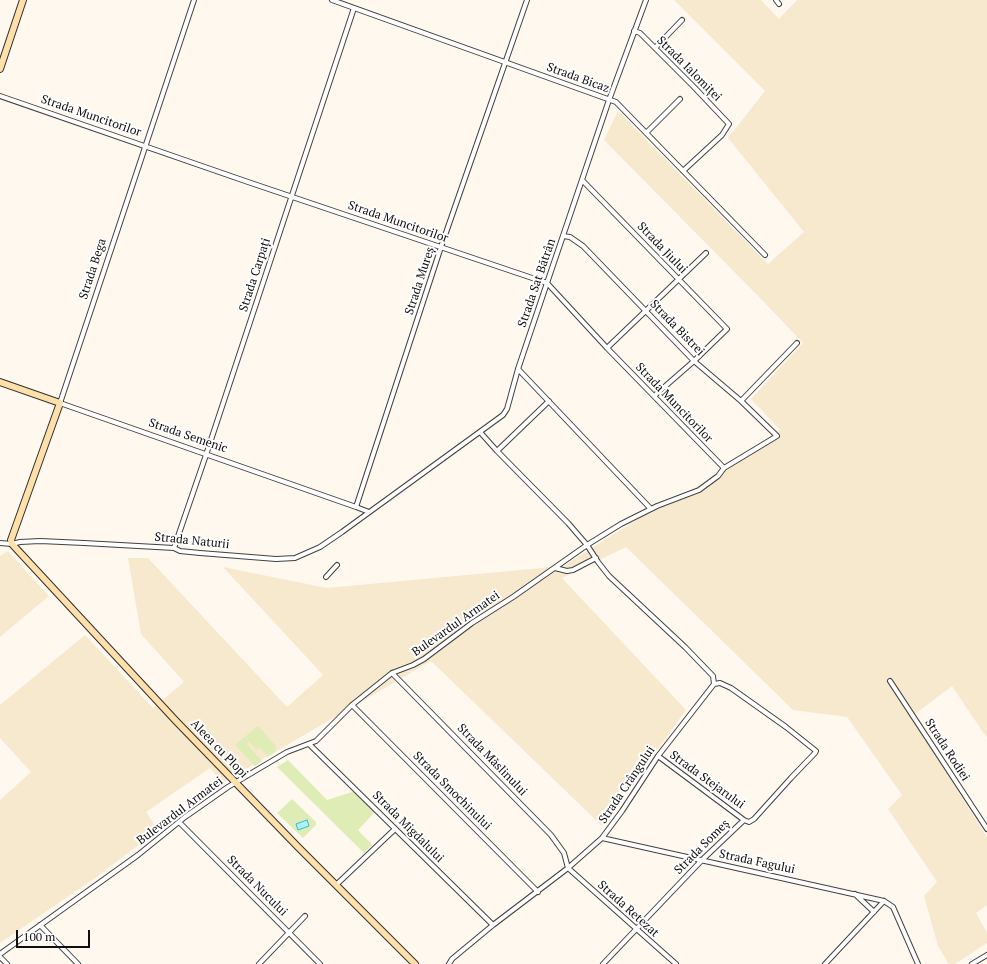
<!DOCTYPE html>
<meta charset="utf-8">
<style>
body{margin:0}
#map{position:relative;width:987px;height:964px;overflow:hidden;background:#fff8ef;font-family:"PT Serif",serif}
canvas{display:block}
.scale{position:absolute;left:16px;top:930px;width:74px;height:18px;box-sizing:border-box;border:2px solid #0e0e0e;border-top:0;padding-left:5px;font-size:12px;line-height:14px;white-space:nowrap;color:#0e0e0e;-webkit-text-stroke:3px #fff;paint-order:stroke}
</style>
<div id="map">
<canvas width="987" height="964"></canvas>
<div class="scale">100 m</div>
</div>
<script>
const g = document.querySelector('canvas').getContext('2d');
g.lineJoin = 'round';
function fill(path, color) {
  g.fillStyle = color;
  g.fill(path, 'evenodd');
}
function toPath(rows) {
  const path = new Path2D();
  for (const r of rows) {
    path.moveTo(r[0], r[1]);
    for (let i = 2; i < r.length; i += 2) path.lineTo(r[i], r[i + 1]);
  }
  return path;
}
function trace(path, color, width, dash) {
  g.strokeStyle = color;
  g.lineWidth = width;
  g.lineCap = dash ? 'butt' : 'round';
  g.setLineDash(dash || []);
  g.stroke(path);
}
function label(font, color, halo, rows, align = 'center') {
  g.font = font + ' "PT Serif",serif';
  g.lineWidth = 4;
  g.setLineDash([]);
  g.textBaseline = 'middle';
  g.strokeStyle = halo;
  g.fillStyle = color;
  for (const [text, x, y, turn = 0] of rows) {
    g.save();
    g.translate(x, y);
    g.rotate((+turn || 0) * Math.PI / 180);
    g.textAlign = isNaN(turn) ? turn : align;
    if (halo) g.strokeText(text, 0, 0);
    g.fillText(text, 0, 0);
    g.restore();
  }
}
fill(toPath([
 [674,0,761,0,779,19,797,0,987,0,987,738,952,686,911,717,987,837,987,905,976,913,987,933,987,943,955,964,949,964,938,946,924,896,937,882,888,809,902,795,847,717,793,710,626,547,562,578,686,710,602,826,431,661,222,783,210,768,146,812,158,830,98,876,0,943,0,800,31,772,0,738,0,705,85,635,153,708,184,682,141,634,128,558,148,558,287,707,323,675,223,567,327,588,563,566,656,508,721,474,780,430,751,399,803,343,764,302,604,140,618,111,768,264,804,232,728,138,765,91],
 [8,551,49,596,0,637,0,556]
]), '#f7e9cd');
fill(toPath([
 [258,726,276,746,276,751,268,757,260,748,257,750,249,742,247,744,262,761,255,766,235,745],
 [288,760,327,800,355,791,375,812,358,830,372,845,364,853,277,767],
 [292,799,316,822,316,825,303,838,277,813]
]), '#dfecb6');
const water = toPath([
 [307,820,309,826,298,830,296,824,307,820]
]);
fill(water, '#b0f0f9');
trace(water, '#33bdd4', 1);
const street = toPath([
 [194,0,60,403,356,507,369,512],
 [332,0,616,102,765,255],
 [776,0,779,4],
 [634,31,640,33,693,86,729,124,722,135,683,171],
 [655,48,682,20],
 [0,96,248,182,547,283,607,348,724,468],
 [646,133,680,99],
 [582,180,727,329,694,361,654,396],
 [607,348,706,253],
 [518,369,651,509],
 [741,401,797,343],
 [480,432,497,451,568,523,587,545,598,562,609,576,685,647,713,676,714,684],
 [497,451,549,401],
 [356,507,441,247,527,0],
 [0,543,12,544,20,542,40,541,84,543,174,548,180,551,200,553,276,559,295,558,320,547,342,532,503,415,507,409,518,369,547,283,609,100,646,0],
 [174,548,206,455,354,8],
 [555,568,567,571,573,570,596,558],
 [326,577,337,565],
 [392,673,551,835,564,853,568,868],
 [890,681,987,829],
 [352,705,538,892],
 [309,744,493,925],
 [179,822,320,964],
 [602,838,884,901,893,907,918,964],
 [568,868,676,964],
 [336,885,395,829],
 [855,894,874,912],
 [40,925,78,964],
 [0,954,138,855,185,817,228,787,287,752,316,741,352,705,392,673,413,665,424,659,472,623,513,597,587,545,621,524,657,506,699,490,718,476,724,468,777,436,741,401,694,361,583,246,570,237,563,236],
 [0,957,7,964],
 [259,964,305,916],
 [449,964,452,959,493,925,568,868,602,838,622,811,658,756,714,684,720,683,731,688,786,727,816,751,815,753,791,778,754,819,749,822,744,820,658,756],
 [603,964,702,860,744,820],
 [825,964,884,901],
 [972,964,987,955]
]);
const secondary = toPath([
 [0,69,23,0],
 [0,382,60,403,11,540,12,544,176,721,298,847,415,964]
]);
trace(street, '#414141', 6);
trace(secondary, '#303030', 8);
trace(street, '#fff', 4);
trace(secondary, '#ffe0aa', 6);
label('12px', '#0e0e0e', '#fff', [
 ["Strada Ialomiței",689,69,45],
 ["Strada Bicaz",578,78,20],
 ["Strada Muncitorilor",91,116,19],
 ["Strada Muncitorilor",398,222,19],
 ["Strada Jiului",662,248,46],
 ["Strada Bega",93,269,-72],
 ["Strada Carpați",255,275,-72],
 ["Strada Mureș",420,281,-72],
 ["Strada Sat Bătrân",537,283,-71],
 ["Strada Bistrei",677,328,46],
 ["Strada Muncitorilor",674,403,46],
 ["Strada Semenic",188,436,19],
 ["Strada Naturii",192,541,6],
 ["Bulevardul Armatei",456,624,-35],
 ["Aleea cu Plopi",219,749,46],
 ["Strada Rodiei",947,750,57],
 ["Strada Măslinului",492,760,46],
 ["Strada Stejarului",707,780,36],
 ["Strada Crângului",627,785,-56],
 ["Strada Smochinului",452,791,45],
 ["Bulevardul Armatei",180,811,-37],
 ["Strada Migdalului",408,827,45],
 ["Strada Someș",702,847,-45],
 ["Strada Fagului",757,862,12],
 ["Strada Nucului",257,886,45],
 ["Strada Retezat",628,909,42]
]);
</script>
